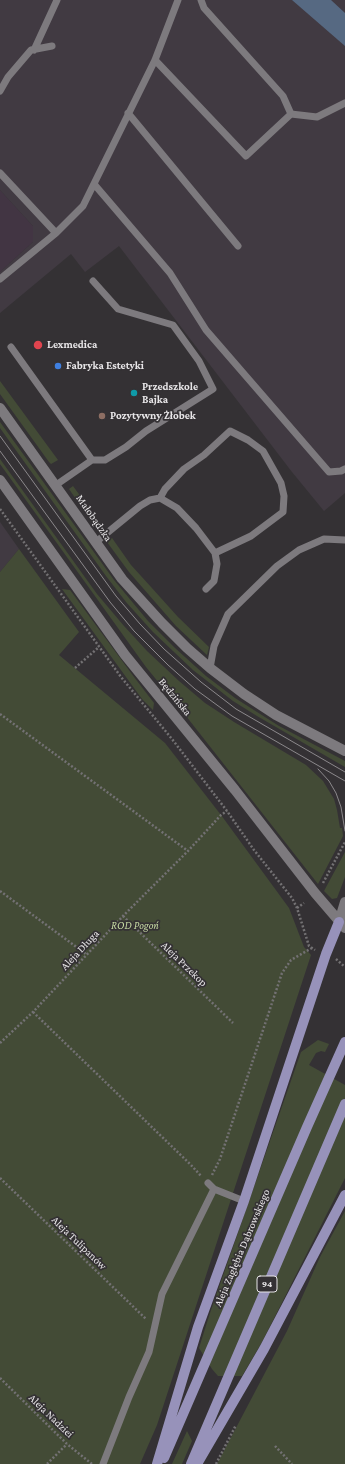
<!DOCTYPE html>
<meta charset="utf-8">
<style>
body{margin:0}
canvas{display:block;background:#343134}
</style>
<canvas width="345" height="1464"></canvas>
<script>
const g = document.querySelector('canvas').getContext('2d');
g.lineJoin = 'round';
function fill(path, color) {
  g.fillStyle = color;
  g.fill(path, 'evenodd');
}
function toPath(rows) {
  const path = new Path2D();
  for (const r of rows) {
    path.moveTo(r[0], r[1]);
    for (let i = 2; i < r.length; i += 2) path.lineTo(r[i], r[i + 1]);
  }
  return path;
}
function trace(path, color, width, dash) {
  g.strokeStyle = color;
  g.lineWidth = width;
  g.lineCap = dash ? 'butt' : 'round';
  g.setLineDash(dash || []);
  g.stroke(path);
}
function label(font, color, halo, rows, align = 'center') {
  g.font = font + ' "Crimson Pro",serif';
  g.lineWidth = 3.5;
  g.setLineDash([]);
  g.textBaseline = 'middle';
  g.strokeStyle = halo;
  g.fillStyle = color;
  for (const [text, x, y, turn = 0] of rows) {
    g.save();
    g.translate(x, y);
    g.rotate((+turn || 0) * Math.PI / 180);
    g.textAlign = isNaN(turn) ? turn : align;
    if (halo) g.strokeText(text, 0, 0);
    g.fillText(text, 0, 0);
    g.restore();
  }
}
fill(toPath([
 [0,190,33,226,33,242,0,272]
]), '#423543');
fill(toPath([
 [0,0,345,0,345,493,324,511,292,472,119,246,85,272,71,254,0,313,0,272,33,242,33,226,0,190],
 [0,522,19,549,0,572]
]), '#413a42');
fill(toPath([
 [0,381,58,460,51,464,49,462,0,394],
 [0,422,114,580,148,621,175,648,206,676,235,698,279,726,345,761,345,767,257,716,233,701,193,670,153,632,126,602,106,576,0,428],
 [0,459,97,594,124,626,147,651,179,681,205,703,234,722,306,765,323,781,334,799,337,810,340,828,342,828,343,836,318,884,186,716,146,667,0,464],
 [73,486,105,530,96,528,69,489],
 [112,538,131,565,151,587,178,617,209,647,207,655,176,626,129,572,107,542],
 [19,549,79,632,59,655,165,743,221,815,289,908,304,947,311,955,157,1425,140,1464,0,1464,0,572],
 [62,589,70,590,134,677,154,703,153,710,142,699],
 [345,852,345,877,337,898,332,899,324,891],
 [318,1040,329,1044,325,1052,321,1051,316,1053,309,1065,345,1085,345,1178,262,1342,242,1376,218,1376,212,1369,199,1348,210,1313,301,1052],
 [345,1211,345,1464,217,1464,287,1331,320,1257],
 [187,1431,192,1441,182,1464,172,1464]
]), '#434b36');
fill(toPath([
 [292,0,331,0,345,13,345,46]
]), '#566982');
trace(toPath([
 [0,509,121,677,172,739,227,811,254,850,292,898,297,908,309,946,315,950],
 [75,668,99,647],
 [0,714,188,851],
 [323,883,345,842],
 [0,891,86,954],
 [297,908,304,903],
 [123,916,233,1023],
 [336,959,345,967],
 [33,1012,191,1165,201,1176],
 [0,1043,33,1012,123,916,188,851,221,815,227,811],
 [212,1175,220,1159,282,973,291,960,312,948],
 [0,1178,146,1319],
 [0,1378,67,1444,92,1464],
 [275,1446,292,1464],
 [47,1464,67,1444],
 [216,1464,236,1425]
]), '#737173', 2.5, [2, 2]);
trace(toPath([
 [201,0,204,8,283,96,291,114,317,117,345,103],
 [34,50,57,0],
 [155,60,246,156,291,114],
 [0,91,8,77,31,50,52,46],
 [128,113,238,246],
 [0,173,56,233],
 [94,184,170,273,206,330,329,472,341,471,345,469],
 [0,279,56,233,83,206,155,60,178,0],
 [11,347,92,460],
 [56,485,92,460,105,460,126,447,146,431,213,389,199,361,173,325,118,309,93,281],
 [96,542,140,506,150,500,160,498,177,508,196,528,215,553,251,536,283,512,284,496,281,483,263,451,248,440,230,431,204,455,184,469,165,489,160,498],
 [206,589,214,581,217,564,215,553],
 [210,668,214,646,228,614,277,566,299,550,324,539,345,540],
 [208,1183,214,1189],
 [103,1464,129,1397,149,1352,162,1294,214,1189,244,1201]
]), '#7d7a7e', 7);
trace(toPath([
 [0,408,122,579,162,623,187,648,210,668,244,694,276,715,345,751],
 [0,480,125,655,235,790,315,893,345,928],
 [339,922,345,902]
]), '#7d7a7e', 10);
trace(toPath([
 [164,1458,307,1127,345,1042],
 [157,1464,198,1327,244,1201,326,954,339,922],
 [191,1464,345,1104],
 [197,1464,264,1349,345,1195]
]), '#9792ba', 10);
trace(toPath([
 [0,436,116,596,140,624,164,649,201,682,236,709,345,772],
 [0,451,110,602,134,631,168,665,195,689,232,716,345,781],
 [318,769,329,781,336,793,341,807,345,831]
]), '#8b888b', 1);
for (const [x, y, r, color] of [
 [38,345,5,"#e0444e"],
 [58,366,4,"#3f7fe0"],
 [134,393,4,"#0f9aa8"],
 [102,416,4,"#8d6e63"]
]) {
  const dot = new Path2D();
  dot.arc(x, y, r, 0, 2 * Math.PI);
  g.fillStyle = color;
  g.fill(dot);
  trace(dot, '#343134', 1.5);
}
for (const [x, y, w] of [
 [267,1284,20]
]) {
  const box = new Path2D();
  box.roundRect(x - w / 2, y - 8, w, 16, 3);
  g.fillStyle = '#343134';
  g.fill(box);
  trace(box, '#e8e6e8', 1);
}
label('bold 10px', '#e8e6e8', null, [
 ["94",267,1284]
]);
label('bold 11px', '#e8e6e8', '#343134', [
 ["Lexmedica",47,345],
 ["Fabryka Estetyki",66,366],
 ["Przedszkole",142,387],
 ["Bajka",142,400],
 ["Pozytywny Żłobek",110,416]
], 'left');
label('11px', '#e8e6e8', '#343134', [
 ["Małobądzka",94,518,55],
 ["Będzińska",175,697,51],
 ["Aleja Długa",80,950,-47],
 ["Aleja Przekop",184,964,44],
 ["Aleja Tulipanów",79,1243,44],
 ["Aleja Zagłębia Dąbrowskiego",242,1248,-67],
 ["Aleja Nadziei",51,1416,44]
]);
label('italic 11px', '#c5d9a2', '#343134', [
 ["ROD Pogoń",135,926]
]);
</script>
